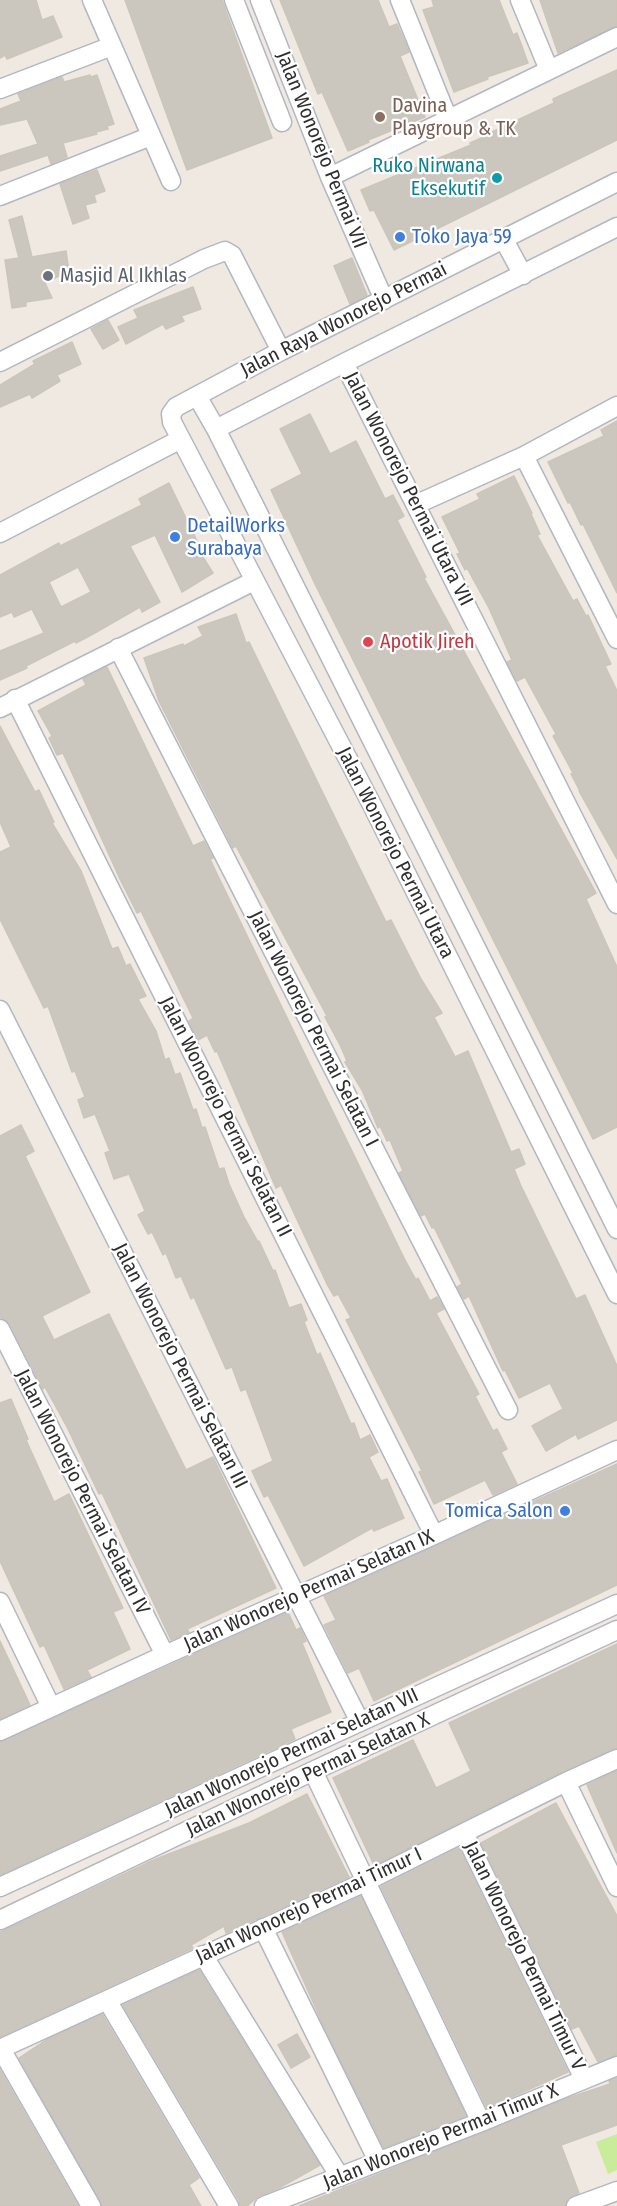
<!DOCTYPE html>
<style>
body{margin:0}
canvas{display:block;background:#efe9e1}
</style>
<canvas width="617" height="2206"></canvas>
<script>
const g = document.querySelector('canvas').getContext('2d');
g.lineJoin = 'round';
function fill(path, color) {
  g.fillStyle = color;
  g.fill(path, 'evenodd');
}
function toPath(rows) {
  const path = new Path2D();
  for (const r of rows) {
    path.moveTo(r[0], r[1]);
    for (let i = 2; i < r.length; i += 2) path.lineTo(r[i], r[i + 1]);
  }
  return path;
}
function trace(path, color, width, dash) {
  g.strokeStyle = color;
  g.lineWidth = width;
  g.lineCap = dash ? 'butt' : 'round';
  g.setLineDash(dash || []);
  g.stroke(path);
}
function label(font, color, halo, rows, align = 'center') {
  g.font = font + ' "Fira Sans Condensed",sans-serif';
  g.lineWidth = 4.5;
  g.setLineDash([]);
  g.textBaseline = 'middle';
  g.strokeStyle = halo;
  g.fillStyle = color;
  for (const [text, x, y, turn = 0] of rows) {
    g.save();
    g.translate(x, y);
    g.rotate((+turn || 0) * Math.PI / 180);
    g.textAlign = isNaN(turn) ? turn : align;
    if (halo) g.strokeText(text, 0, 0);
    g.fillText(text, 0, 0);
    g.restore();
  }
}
fill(toPath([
 [617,2134,617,2170,608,2174,596,2142]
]), '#c9ec9a');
const building = toPath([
 [0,0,36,0,42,20,53,16,62,37,7,59,5,55,0,58,0,0],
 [125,0,222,0,272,138,187,170,125,0],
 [280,0,378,0,389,27,397,24,409,52,400,56,425,117,368,140,369,142,348,151,322,92,318,94,280,0],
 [432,0,499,0,513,35,517,33,528,63,487,77,488,79,454,92,423,10,434,7,432,0],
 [540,0,617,0,617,26,558,53,540,0],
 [617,70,617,140,394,250,374,210,370,211,361,190,471,145,470,143,493,133,492,132,554,103,553,99,617,70],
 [90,75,91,77,97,75,114,124,107,126,108,129,96,132,97,134,63,143,67,157,51,164,48,155,0,171,0,156,38,144,27,119,0,125,0,109,21,101,18,94,62,77,64,82,90,75],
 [97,170,105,191,94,195,96,202,85,205,89,218,73,224,60,184,97,170],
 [22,216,32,257,66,251,69,271,45,283,52,298,26,302,26,306,12,308,5,260,19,258,9,220,22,216],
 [352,258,367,295,350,304,334,266,352,258],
 [193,287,201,309,181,316,184,321,166,329,163,324,126,344,118,327,138,318,134,310,193,287],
 [108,320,119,340,103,349,91,329,108,320],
 [72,342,81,364,57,375,60,381,32,398,30,394,0,407,0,385,35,364,33,361,72,342],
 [310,414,330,454,356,441,385,499,393,495,404,516,397,520,426,577,424,578,596,893,586,899,617,967,617,1127,593,1139,315,584,271,490,302,474,280,429,310,414],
 [617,421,617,593,583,524,581,525,570,502,568,503,548,462,604,436,601,430,617,421],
 [514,476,532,513,531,514,540,534,537,535,573,601,577,599,586,616,588,615,611,664,605,666,617,691,617,859,579,791,580,791,571,774,573,773,553,736,556,734,525,677,517,681,507,662,512,660,489,608,467,568,465,570,457,554,460,553,442,517,480,499,477,494,514,476],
 [169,483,199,545,196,546,213,573,182,592,155,535,130,546,160,602,142,612,140,607,93,634,76,643,75,641,26,666,27,668,0,680,0,651,44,633,32,609,14,617,12,612,0,617,0,575,59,543,60,546,142,505,139,499,169,483],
 [78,567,91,592,61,607,49,582,78,567],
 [236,614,246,643,249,642,386,922,391,920,421,979,442,1013,434,1017,455,1057,468,1051,511,1152,519,1149,525,1164,514,1169,521,1186,576,1299,585,1295,617,1366,617,1420,578,1439,576,1434,546,1451,532,1426,563,1409,550,1383,519,1398,505,1370,503,1371,469,1296,464,1299,457,1287,462,1284,434,1227,432,1228,425,1214,421,1216,399,1173,403,1171,390,1140,387,1141,380,1126,378,1128,362,1090,345,1062,347,1061,340,1045,325,1017,327,1016,236,846,233,848,159,701,144,658,183,644,184,646,203,636,198,627,236,614],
 [107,667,193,846,204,841,213,858,210,859,217,874,405,1260,416,1280,418,1278,430,1301,437,1297,444,1309,436,1313,479,1394,475,1396,493,1431,497,1429,507,1449,501,1452,517,1484,493,1495,485,1480,434,1504,419,1472,422,1471,346,1320,351,1318,338,1294,334,1296,327,1284,281,1185,276,1188,217,1051,215,1052,207,1035,198,1040,189,1021,193,1018,175,981,141,911,137,913,120,879,63,753,57,755,49,738,52,736,38,711,86,685,83,679,107,667],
 [0,726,35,792,39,790,54,822,52,823,81,871,112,949,118,947,126,966,130,964,146,996,138,999,156,1031,165,1060,169,1058,175,1075,180,1073,193,1110,196,1109,202,1128,205,1127,219,1169,224,1168,229,1184,244,1217,258,1242,259,1241,273,1271,275,1270,289,1308,301,1304,307,1320,304,1322,317,1355,320,1353,351,1424,354,1423,360,1440,370,1435,378,1452,369,1457,381,1481,387,1479,404,1518,374,1531,372,1528,304,1566,268,1495,264,1497,252,1471,273,1461,246,1389,241,1391,232,1367,226,1369,194,1297,191,1299,181,1276,176,1278,166,1253,163,1255,152,1232,148,1234,138,1215,145,1211,129,1174,114,1179,105,1153,110,1151,95,1114,84,1118,78,1100,85,1097,75,1071,72,1072,48,1006,44,1008,0,919,0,852,11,847,0,822,0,726],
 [21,1125,34,1151,25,1156,90,1292,42,1316,54,1340,109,1314,186,1470,213,1457,276,1588,187,1629,189,1632,171,1640,102,1493,99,1494,67,1427,45,1387,43,1389,10,1324,0,1317,0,1136,21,1125],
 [11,1399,28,1439,26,1440,54,1502,69,1494,123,1608,113,1612,130,1649,87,1670,91,1677,64,1689,44,1645,40,1647,0,1561,0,1403,11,1399],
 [617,1464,617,1585,374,1701,359,1668,348,1673,324,1625,336,1620,324,1596,617,1464],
 [288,1612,296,1630,300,1628,306,1641,302,1643,331,1712,291,1729,295,1739,0,1875,0,1742,288,1612],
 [0,1641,30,1705,0,1719,0,1641],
 [617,1644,617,1748,561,1772,374,1865,333,1778,413,1740,436,1788,455,1779,471,1771,449,1723,617,1644],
 [617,1771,617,1853,587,1785,617,1771],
 [307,1794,349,1877,226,1933,224,1926,191,1945,193,1948,0,2037,0,1932,156,1859,249,1823,307,1794],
 [556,1803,617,1916,617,2055,598,2062,579,2026,572,2029,481,1843,556,1803],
 [459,1848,568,2072,487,2108,381,1887,459,1848],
 [361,1896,466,2116,384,2148,324,2027,282,1932,361,1896],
 [199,1970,320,2165,279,2188,259,2196,247,2206,240,2206,239,2200,123,2005,199,1970],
 [102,2014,199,2178,189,2185,201,2206,102,2206,19,2058,46,2040,102,2014],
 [297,2034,310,2057,291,2068,278,2045,297,2034],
 [0,2070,78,2206,0,2206,0,2070],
 [617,2078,617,2125,561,2145,579,2193,568,2198,565,2206,299,2206,568,2098,610,2084,609,2081,617,2078]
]);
fill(building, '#cbc7bf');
trace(building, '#cbc5ba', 1.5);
const street = toPath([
 [92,0,171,181],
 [234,0,282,122],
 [260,0,330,177,384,300],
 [400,0,448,119],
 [520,0,549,70],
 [0,89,112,46],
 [330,177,617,37],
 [617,182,281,351,176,407,171,414,172,422,372,805,617,1294],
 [0,196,151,136],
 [504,240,523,275],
 [0,362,204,259,225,251,232,255,281,351],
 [344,363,617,904],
 [197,396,216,429,617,1229],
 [216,429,344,363,617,227],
 [524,456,617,639],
 [417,504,524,456,617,406],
 [0,533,181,439],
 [118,648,508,1410],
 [15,699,434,1535],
 [0,708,254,581],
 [0,1010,360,1722],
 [0,1329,165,1655],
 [0,1602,51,1707],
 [0,1731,165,1655,434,1535,617,1450],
 [313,1771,481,2122],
 [566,1782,617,1887],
 [464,1833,584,2079],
 [0,1887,617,1604],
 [0,1920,313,1771,617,1630],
 [263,1928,378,2161],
 [203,1955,340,2177],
 [107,2000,229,2206],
 [0,2049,365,1882,566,1782,617,1759],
 [1,2049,91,2206],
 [264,2206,481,2122,617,2066],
 [576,2206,617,2191]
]);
trace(street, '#b4b7c1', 21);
trace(street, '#fff', 18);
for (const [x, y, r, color] of [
 [380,117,6,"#8d6e63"],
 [497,178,6,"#0f9aa8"],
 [400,237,6,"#3f7fe0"],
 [48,276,6,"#6b7280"],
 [175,537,6,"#3f7fe0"],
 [368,642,6,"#e0444e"],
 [565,1511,6,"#3f7fe0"]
]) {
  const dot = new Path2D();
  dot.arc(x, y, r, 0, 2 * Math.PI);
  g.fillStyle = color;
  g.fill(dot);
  trace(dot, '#fff', 2);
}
label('20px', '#785e54', '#fff', [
 ["Davina",392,106],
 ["Playgroup & TK",392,129]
], 'left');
label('20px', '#2e2e2e', '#fff', [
 ["Jalan Wonorejo Permai VII",321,150,68],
 ["Jalan Raya Wonorejo Permai",344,320,-27],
 ["Jalan Wonorejo Permai Utara VII",408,489,63],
 ["Jalan Wonorejo Permai Utara",395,853,63],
 ["Jalan Wonorejo Permai Selatan I",313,1029,63],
 ["Jalan Wonorejo Permai Selatan II",225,1117,63],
 ["Jalan Wonorejo Permai Selatan III",180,1366,63],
 ["Jalan Wonorejo Permai Selatan IV",82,1492,63],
 ["Jalan Wonorejo Permai Selatan IX",309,1591,-24],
 ["Jalan Wonorejo Permai Selatan VII",292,1753,-25],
 ["Jalan Wonorejo Permai Selatan X",308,1775,-25],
 ["Jalan Wonorejo Permai Timur I",309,1906,-25],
 ["Jalan Wonorejo Permai Timur V",524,1956,64],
 ["Jalan Wonorejo Permai Timur X",441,2137,-22]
]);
label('20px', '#0d838f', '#fff', [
 ["Ruko Nirwana",485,166],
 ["Eksekutif",485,189]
], 'right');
label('20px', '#366cbe', '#fff', [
 ["Toko Jaya 59",412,237],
 ["DetailWorks",187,526],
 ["Surabaya",187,549],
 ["Tomica Salon",553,1511,"right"]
], 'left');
label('20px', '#5b616d', '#fff', [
 ["Masjid Al Ikhlas",60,276]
], 'left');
label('20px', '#be3a42', '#fff', [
 ["Apotik Jireh",380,642]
], 'left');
</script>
